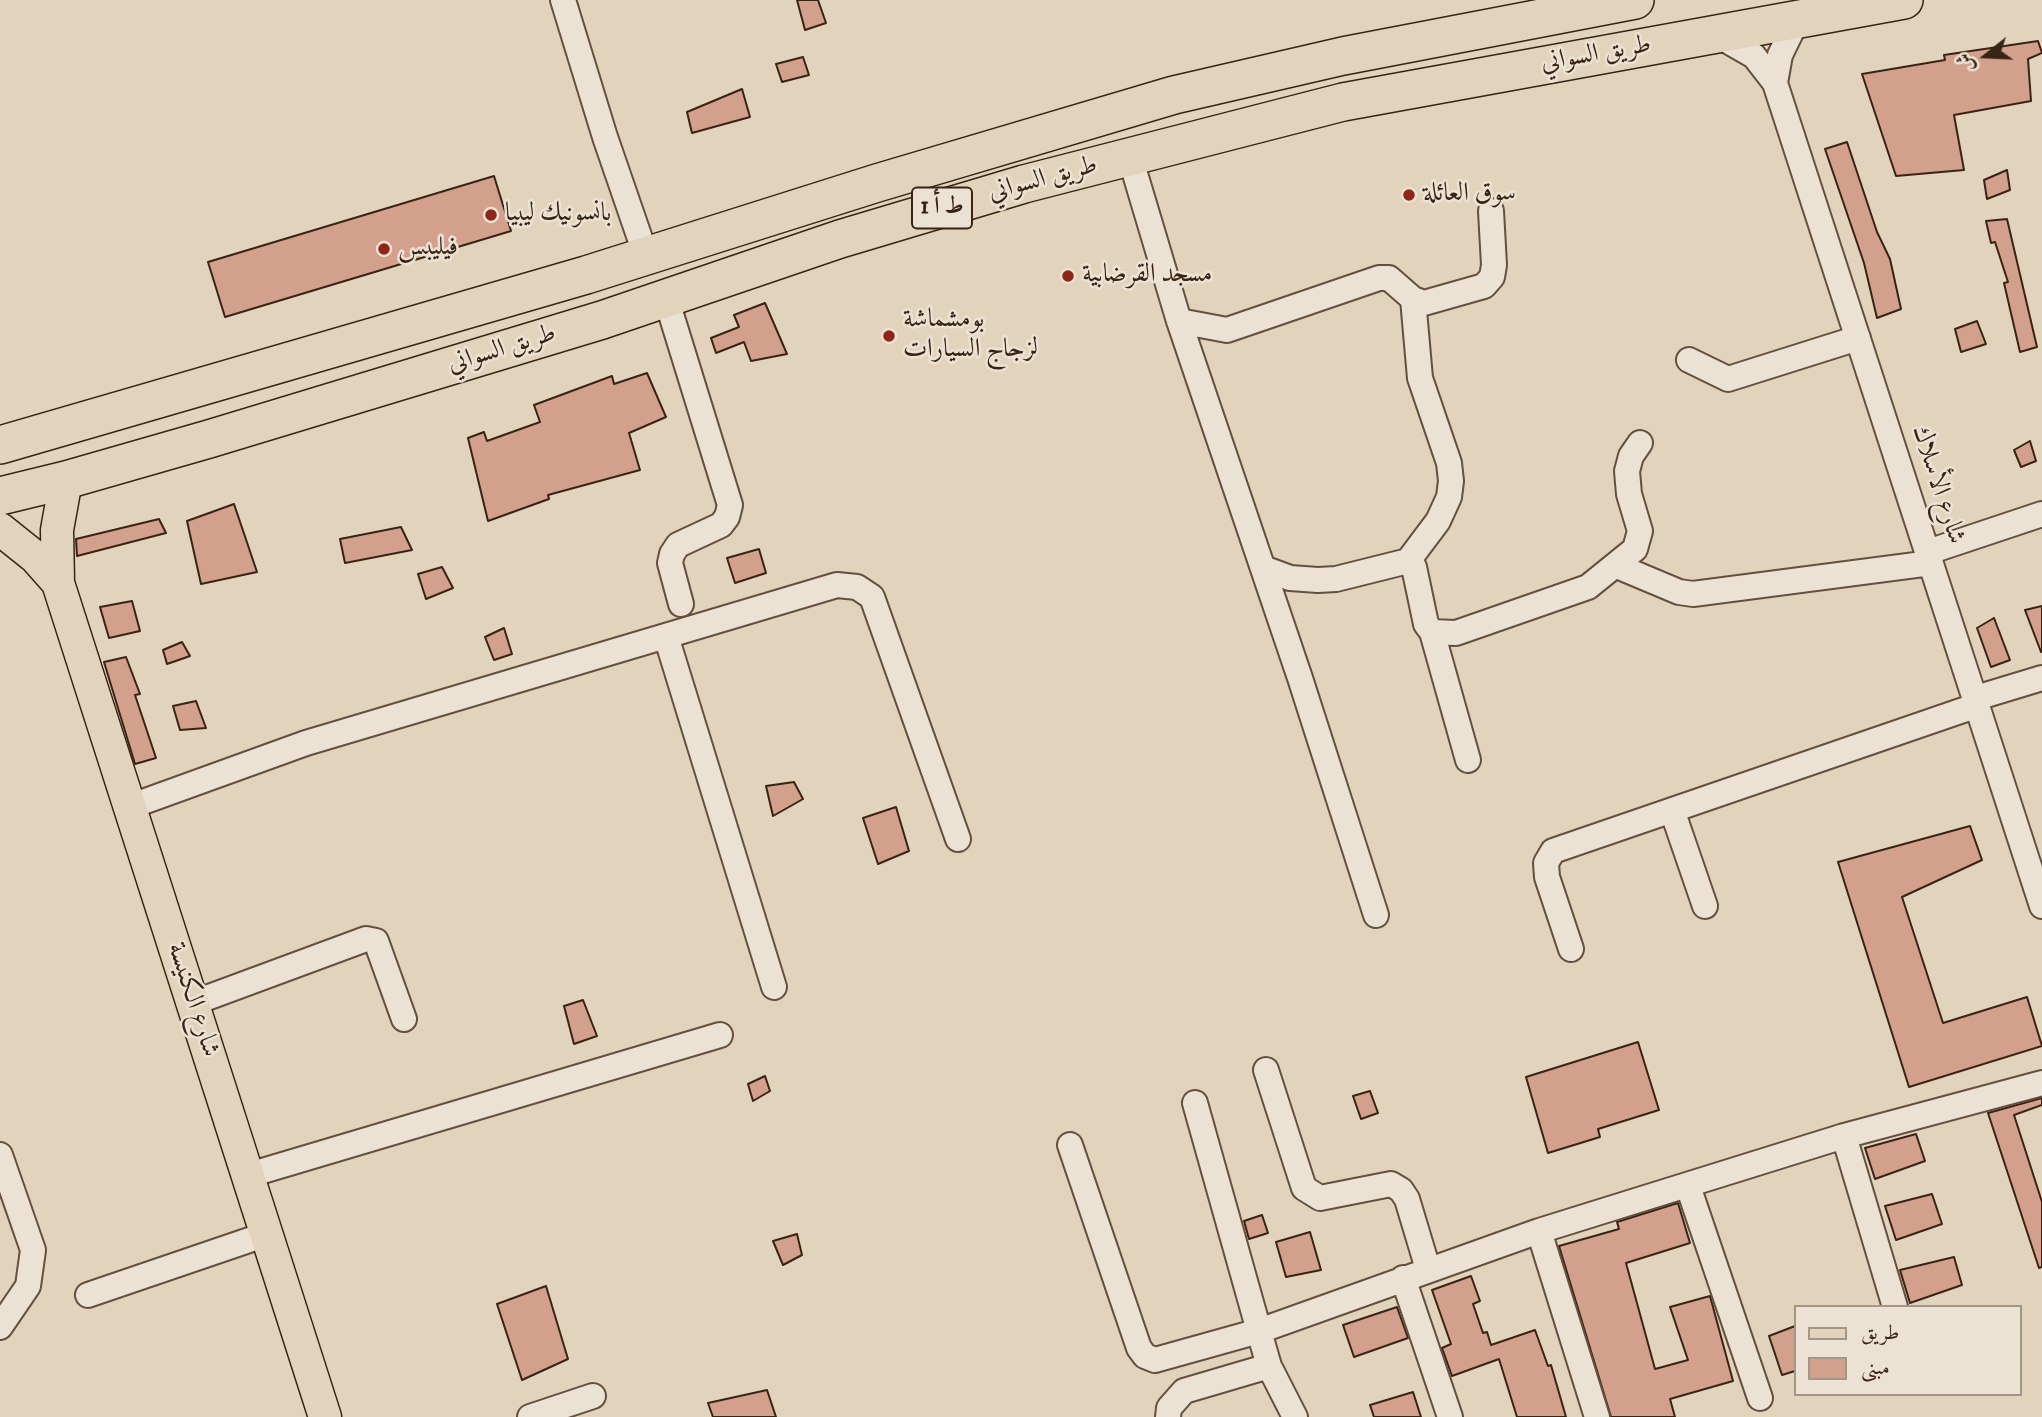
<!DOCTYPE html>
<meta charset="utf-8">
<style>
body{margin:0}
#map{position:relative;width:2042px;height:1417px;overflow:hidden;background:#e1d3bc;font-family:"IM FELL DW Pica",Amiri,serif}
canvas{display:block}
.legend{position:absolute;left:1794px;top:1305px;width:228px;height:91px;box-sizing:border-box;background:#ece2d3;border:2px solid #a49687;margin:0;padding:9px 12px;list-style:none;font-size:21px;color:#392414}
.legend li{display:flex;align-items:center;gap:14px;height:35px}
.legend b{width:35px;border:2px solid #a49687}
.north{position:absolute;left:1951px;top:21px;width:70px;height:70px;-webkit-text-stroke:5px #ece2d3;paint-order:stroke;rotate:252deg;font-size:19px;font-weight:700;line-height:28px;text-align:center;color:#392414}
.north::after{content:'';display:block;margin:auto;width:24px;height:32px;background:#392414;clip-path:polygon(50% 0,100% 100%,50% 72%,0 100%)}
</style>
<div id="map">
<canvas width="2042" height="1417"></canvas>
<ul class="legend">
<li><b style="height:9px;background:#e1d3bc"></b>طريق</li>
<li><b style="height:19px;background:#d3a08e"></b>مبنى</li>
</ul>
<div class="north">ش</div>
</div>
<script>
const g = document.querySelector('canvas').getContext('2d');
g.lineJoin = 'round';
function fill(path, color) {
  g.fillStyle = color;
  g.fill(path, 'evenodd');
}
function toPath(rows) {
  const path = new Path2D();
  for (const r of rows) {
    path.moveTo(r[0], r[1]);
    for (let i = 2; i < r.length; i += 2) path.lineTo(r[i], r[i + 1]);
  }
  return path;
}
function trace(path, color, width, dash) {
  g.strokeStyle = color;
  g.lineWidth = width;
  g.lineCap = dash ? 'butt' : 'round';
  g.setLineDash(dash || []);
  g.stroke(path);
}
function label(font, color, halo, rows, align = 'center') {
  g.font = font + ' "IM FELL DW Pica",Amiri,serif';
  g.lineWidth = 5;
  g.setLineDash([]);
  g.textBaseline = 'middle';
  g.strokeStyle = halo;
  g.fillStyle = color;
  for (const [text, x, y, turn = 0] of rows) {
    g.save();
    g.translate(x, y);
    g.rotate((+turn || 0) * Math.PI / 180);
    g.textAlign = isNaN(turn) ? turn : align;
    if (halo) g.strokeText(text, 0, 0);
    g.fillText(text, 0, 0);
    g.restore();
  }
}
const building = toPath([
 [797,0,818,0,826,23,805,30,797,0],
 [2038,41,2042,53,2028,59,2031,101,1954,115,1964,170,1896,176,1862,74,1945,60,1944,55,2038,41],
 [803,57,809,75,782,82,776,64,803,57],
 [742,89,750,117,692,133,687,112,742,89],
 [1847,142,1877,232,1890,259,1901,309,1877,318,1864,263,1825,149,1847,142],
 [2007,170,2010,190,1987,199,1984,180,2007,170],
 [494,176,511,231,225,317,208,262,494,176],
 [2007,219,2037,347,2020,352,2004,283,2008,282,1995,242,1991,243,1986,221,2007,219],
 [765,303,787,354,751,361,744,342,716,353,711,338,739,327,734,315,765,303],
 [1977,321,1986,344,1961,352,1955,329,1977,321],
 [647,373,666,417,629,433,640,470,548,495,549,499,488,521,468,438,484,432,487,441,540,422,534,405,612,376,614,384,647,373],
 [2030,441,2036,461,2021,467,2014,450,2030,441],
 [234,504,257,572,201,584,187,521,234,504],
 [159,519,166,533,77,556,76,539,159,519],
 [401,527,412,550,345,563,340,539,401,527],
 [759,549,766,573,735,583,727,558,759,549],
 [442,567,453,588,426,599,418,574,442,567],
 [132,601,140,631,109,638,100,607,132,601],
 [2042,606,2042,652,2041,652,2025,610,2042,606],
 [1994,618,2010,660,1991,667,1977,628,1994,618],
 [504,628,512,654,494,660,485,637,504,628],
 [182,642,190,656,167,664,163,650,182,642],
 [126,657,140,694,135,695,156,758,135,764,104,662,126,657],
 [196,701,206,728,180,730,173,706,196,701],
 [794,782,803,799,773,816,766,786,794,782],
 [896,807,909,851,878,864,863,818,896,807],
 [1970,826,1982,860,1902,897,1943,1023,2027,997,2042,1046,1909,1087,1838,862,1970,826],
 [583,1000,597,1036,574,1044,564,1006,583,1000],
 [1638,1042,1659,1110,1598,1129,1600,1137,1548,1153,1526,1077,1638,1042],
 [765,1076,770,1091,753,1101,748,1084,765,1076],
 [1370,1091,1378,1113,1361,1119,1353,1096,1370,1091],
 [2042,1098,2042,1105,2014,1115,2042,1202,2042,1267,2039,1268,1988,1113,2042,1098],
 [1916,1134,1925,1161,1875,1179,1865,1148,1916,1134],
 [1932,1194,1942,1224,1896,1240,1885,1206,1932,1194],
 [1678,1203,1690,1243,1626,1263,1655,1369,1688,1360,1670,1307,1710,1296,1733,1381,1670,1399,1675,1417,1611,1417,1559,1246,1619,1229,1617,1222,1678,1203],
 [1262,1215,1268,1233,1249,1239,1244,1221,1262,1215],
 [1310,1232,1321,1270,1286,1277,1276,1242,1310,1232],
 [797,1234,802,1255,783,1265,773,1241,797,1234],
 [1954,1257,1962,1285,1910,1303,1900,1270,1954,1257],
 [1471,1276,1480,1301,1473,1304,1483,1333,1487,1332,1491,1345,1535,1330,1548,1366,1551,1365,1566,1417,1517,1417,1499,1359,1452,1376,1442,1348,1451,1344,1432,1290,1471,1276],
 [546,1286,568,1359,522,1380,497,1304,546,1286],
 [1397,1307,1408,1338,1354,1357,1343,1325,1397,1307],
 [1795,1326,1795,1371,1782,1375,1769,1336,1795,1326],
 [767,1390,776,1417,713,1417,708,1403,767,1390],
 [1413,1392,1421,1417,1374,1417,1370,1405,1413,1392]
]);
fill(building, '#d3a08e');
trace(building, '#392414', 2);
const minor = toPath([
 [563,0,605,137,646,256],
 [1714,33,1754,56,1775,83,2042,906],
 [1775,83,1780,55,1798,18],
 [1130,157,1179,321,1300,678,1376,915],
 [666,298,730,505,727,517,721,525,678,545,672,554,670,563,681,604],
 [1179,321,1227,330,1379,278,1389,278,1413,299,1424,303,1484,286,1492,277,1494,265,1491,211],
 [1689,360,1728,379,1858,338],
 [1928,552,2042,514],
 [1408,561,1438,521,1449,497,1451,481,1449,463,1420,378,1413,299],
 [1617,566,1679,592,1693,594,1931,563],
 [1263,568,1290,578,1318,580,1336,579,1408,561,1414,567,1426,624,1432,632,1456,633,1588,587,1635,549,1640,531,1629,494,1627,471,1631,456,1640,443],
 [1432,632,1468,760],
 [666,636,774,987],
 [1976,698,2042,678],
 [129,807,306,743,837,585,857,587,872,597,958,839],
 [1672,810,1705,906],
 [1571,949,1547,877,1546,863,1553,851,1978,705],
 [193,1003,366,939,376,941,404,1019],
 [1266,1070,1304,1188,1320,1198,1391,1184,1401,1190,1407,1199,1428,1269],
 [1844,1136,1895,1307],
 [1070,1145,1139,1348,1145,1356,1155,1360,1259,1331,1195,1103],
 [0,1155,33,1250,28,1286,0,1327],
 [249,1175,720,1035],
 [1688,1186,1760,1398],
 [1539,1231,1597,1417],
 [1403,1278,1450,1417],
 [88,1295,264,1235],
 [530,1417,593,1396],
 [1168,1417,1169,1408,1184,1391,1269,1366],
 [1295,1417,1269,1366,1259,1331,1539,1231,1844,1136,2042,1083]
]);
const major = toPath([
 [66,480,57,530,58,583,325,1417],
 [0,529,35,557,58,583]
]);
const highway = toPath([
 [0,445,586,275,877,183,1174,95,1343,56,1635,0],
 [0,496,66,480,209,439,602,320,840,239,1024,184,1343,102,1904,0]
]);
trace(minor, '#63503e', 28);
trace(major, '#392414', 35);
trace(highway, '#392414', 40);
trace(minor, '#ece2d3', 24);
trace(major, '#e1d3bc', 32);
trace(highway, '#e1d3bc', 37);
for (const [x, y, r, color] of [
 [1409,195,7,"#8f2418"],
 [491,215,7,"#8f2418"],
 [384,249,7,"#8f2418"],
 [1068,276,7,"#8f2418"],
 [889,336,7,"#8f2418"]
]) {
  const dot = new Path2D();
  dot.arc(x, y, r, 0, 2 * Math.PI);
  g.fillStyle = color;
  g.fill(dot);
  trace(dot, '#ece2d3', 2.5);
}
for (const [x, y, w] of [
 [942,208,60]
]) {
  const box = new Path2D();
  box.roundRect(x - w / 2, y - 20.5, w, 41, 5);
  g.fillStyle = '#ece2d3';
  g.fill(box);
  trace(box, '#392414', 2);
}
label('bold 24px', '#392414', null, [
 ["ط أ 1",942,208]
]);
label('26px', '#392414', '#ece2d3', [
 ["طريق السواني",1596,55,-10],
 ["طريق السواني",1043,180,-15],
 ["طريق السواني",502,350,-17],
 ["شارع الأسلاك",1937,485,72],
 ["شارع الكنيسة",192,1000,72]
]);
label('26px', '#392414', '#ece2d3', [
 ["سوق العائلة",1423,195],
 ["بانسونيك ليبيا",505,215],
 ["فيليبس",398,249],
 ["مسجد القرضابية",1082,276],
 ["بومشماشة",903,321],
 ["لزجاج السيارات",903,351]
], 'left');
</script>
